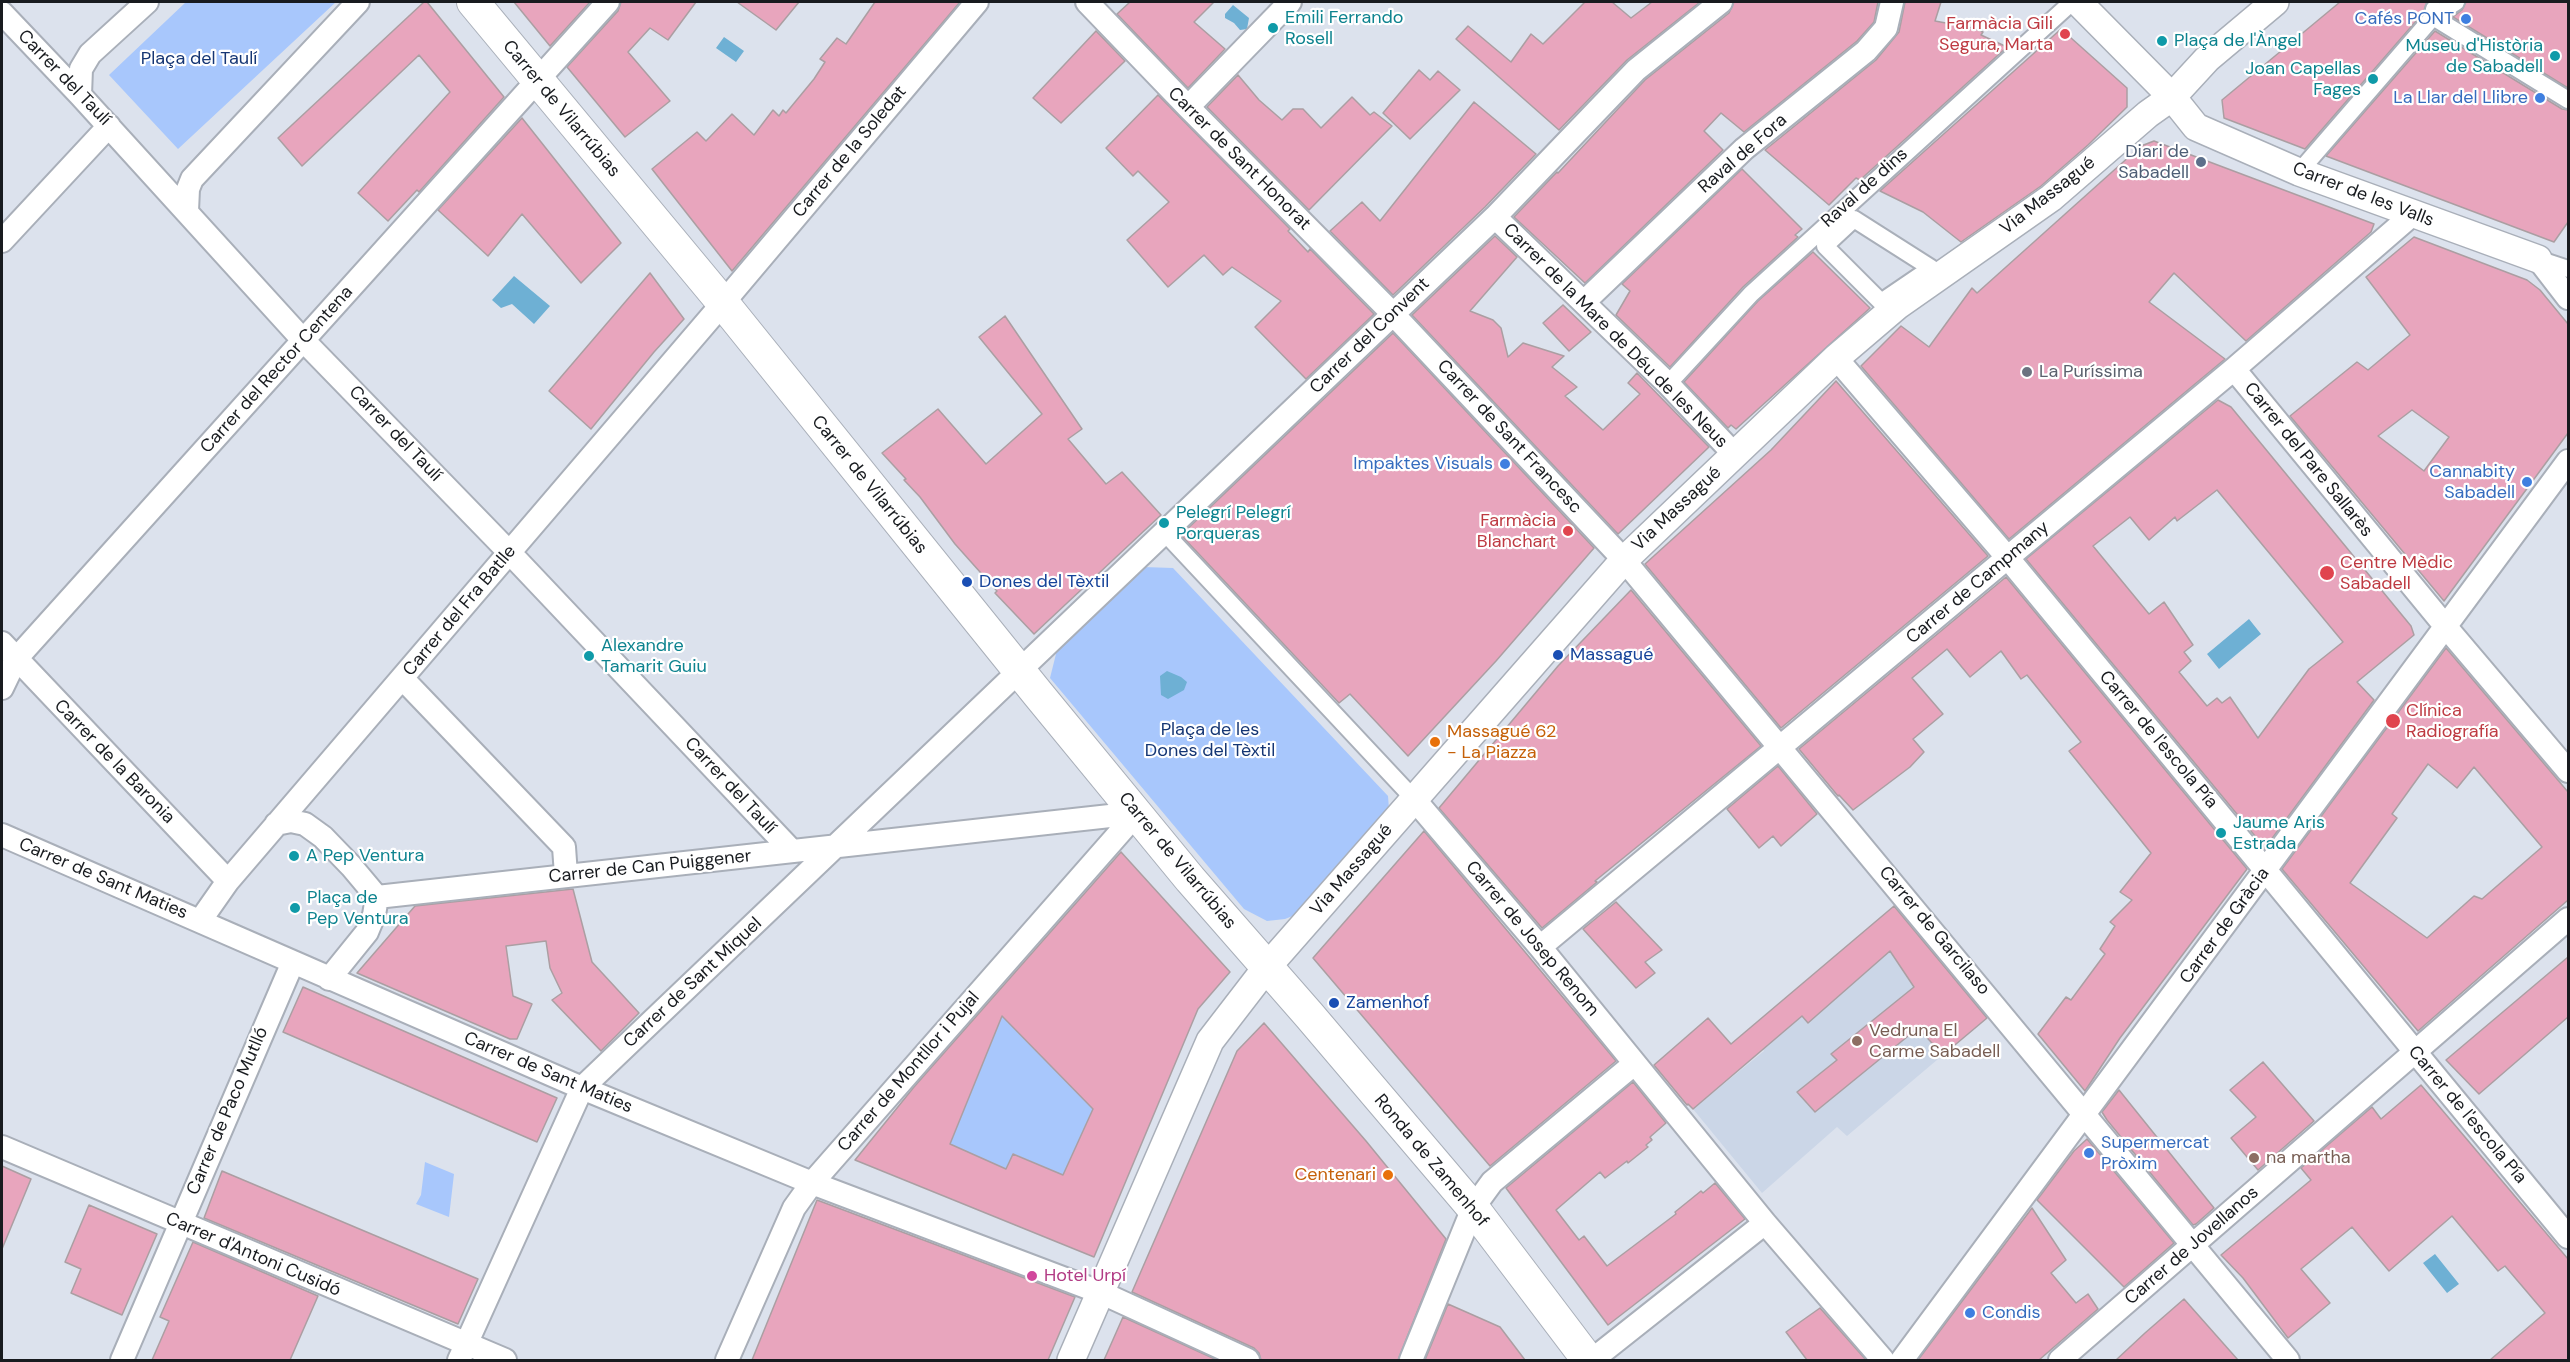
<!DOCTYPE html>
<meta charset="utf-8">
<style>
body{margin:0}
#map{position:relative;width:2570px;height:1362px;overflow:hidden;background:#dce2ed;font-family:"DM Sans",sans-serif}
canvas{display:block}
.frame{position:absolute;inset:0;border:3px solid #181b1f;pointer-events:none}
</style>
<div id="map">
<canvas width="2570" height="1362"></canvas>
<div class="frame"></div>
</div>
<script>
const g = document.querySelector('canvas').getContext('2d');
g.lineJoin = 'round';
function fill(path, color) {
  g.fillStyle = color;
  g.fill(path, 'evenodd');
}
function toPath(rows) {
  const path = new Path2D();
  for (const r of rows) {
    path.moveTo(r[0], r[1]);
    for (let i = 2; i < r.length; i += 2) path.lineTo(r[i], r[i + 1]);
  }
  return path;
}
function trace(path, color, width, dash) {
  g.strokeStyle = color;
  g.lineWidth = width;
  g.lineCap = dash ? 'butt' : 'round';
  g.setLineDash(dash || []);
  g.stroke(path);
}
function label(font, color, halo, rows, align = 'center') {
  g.font = font + ' "DM Sans",sans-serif';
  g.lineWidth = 4.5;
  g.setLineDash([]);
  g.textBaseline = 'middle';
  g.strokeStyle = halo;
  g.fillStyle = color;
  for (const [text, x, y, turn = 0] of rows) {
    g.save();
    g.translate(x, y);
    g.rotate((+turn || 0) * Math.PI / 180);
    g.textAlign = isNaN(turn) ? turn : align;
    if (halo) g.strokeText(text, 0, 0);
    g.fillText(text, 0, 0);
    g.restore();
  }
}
fill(toPath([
 [1895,905,1989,1016,1847,1136,1837,1127,1762,1193,1693,1109,1764,1051,1746,1031]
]), '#cbd6e7');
fill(toPath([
 [186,2,336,2,178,149,109,75],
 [1143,567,1173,568,1388,796,1389,809,1295,915,1285,919,1267,921,1244,909,1050,678,1057,650],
 [1002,1016,1093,1109,1063,1175,1014,1154,1006,1169,950,1144],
 [425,1162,454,1174,449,1217,416,1204,421,1195]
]), '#a8c7fc');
fill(toPath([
 [1233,5,1249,18,1247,29,1240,30,1234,23,1225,18,1225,14],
 [724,37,744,51,736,62,716,48],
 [514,276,550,306,534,324,512,304,501,308,492,300],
 [2249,619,2261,634,2219,669,2207,654],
 [1167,671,1181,677,1187,682,1184,690,1168,699,1161,695,1160,676],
 [2435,1254,2459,1284,2447,1293,2423,1263]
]), '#6eb0d4');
const building = toPath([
 [424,2,427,2,504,97,419,192,417,190,388,221,358,193,450,92,419,55,302,166,278,138,424,2],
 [514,2,590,2,550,46,514,2],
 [621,2,696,2,668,40,650,28,628,52,670,101,625,137,567,67,618,11,621,2],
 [737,2,799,2,776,30,737,2],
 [875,2,960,2,732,271,652,169,697,132,706,141,732,114,754,135,773,110,779,116,783,110,786,113,814,79,825,62,820,59,837,38,846,44,875,2],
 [1130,2,1214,2,1194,22,1225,49,1188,88,1117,14,1130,2],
 [1585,2,1612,2,1631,18,1652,2,1700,2,1627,60,1559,130,1456,39,1468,26,1511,62,1531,34,1543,44,1585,2],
 [1734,2,1878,2,1874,22,1857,41,1744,132,1721,113,1704,131,1723,150,1585,283,1514,217,1557,172,1558,173,1645,80,1729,13,1734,2],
 [1905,2,1941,2,1935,21,1973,28,1983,32,1981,35,2007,47,1860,180,1856,178,1829,205,1765,150,1876,60,1899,32,1905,2],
 [2340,2,2427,2,2423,13,2305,149,2224,118,2222,100,2340,2],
 [2466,2,2568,2,2568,88,2453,17,2462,10,2466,2],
 [2061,29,2127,88,2127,107,2088,145,2041,186,1961,242,1923,212,1880,191,2061,29],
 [1096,31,1125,61,1061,123,1033,98,1096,31],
 [2435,31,2562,109,2568,110,2568,222,2554,242,2326,156,2435,31],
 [1419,70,1430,80,1438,71,1460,90,1410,139,1383,113,1419,70],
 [1238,75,1259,100,1282,120,1293,109,1303,109,1321,128,1352,97,1370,115,1374,112,1392,126,1309,210,1207,107,1238,75],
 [1158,95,1290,229,1288,231,1308,252,1310,249,1374,314,1306,379,1255,327,1281,301,1232,267,1223,275,1204,255,1168,287,1127,240,1169,202,1138,171,1133,176,1106,148,1158,95],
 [1474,102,1536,154,1485,207,1393,295,1330,231,1362,202,1380,221,1474,102],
 [522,118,621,243,581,283,522,214,488,256,438,210,522,118],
 [2154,141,2374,224,2371,232,2246,341,2174,273,2149,302,2225,359,2009,539,1861,366,1901,326,1929,347,1972,288,1977,293,2141,146,2154,141],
 [1742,169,1802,229,1795,235,1798,237,1743,287,1670,367,1616,315,1630,291,1622,284,1742,169],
 [1495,236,1517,257,1470,311,1493,320,1501,328,1508,357,1523,343,1564,356,1552,367,1577,387,1565,396,1603,430,1640,394,1628,383,1637,373,1709,447,1618,534,1412,315,1495,236],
 [2414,237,2527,280,2540,290,2568,324,2568,433,2444,601,2290,416,2357,362,2368,370,2410,335,2366,277,2414,237],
 [2412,410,2449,437,2424,471,2378,436,2412,410],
 [1813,252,1870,308,1736,429,1731,425,1728,428,1684,382,1758,301,1813,252],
 [650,273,684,319,654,352,591,429,549,391,650,273],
 [1563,305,1591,332,1569,351,1543,323,1563,305],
 [1005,316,1082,429,1068,439,1106,484,1122,472,1161,515,1034,634,995,593,997,591,955,544,920,497,904,480,906,479,882,453,938,409,986,464,1042,414,979,337,1005,316],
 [1393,333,1594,548,1496,661,1408,756,1350,694,1339,703,1181,535,1393,333],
 [1836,381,1988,556,1781,728,1645,564,1771,450,1836,381],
 [2218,400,2231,407,2411,626,2414,635,2357,682,2374,700,2265,848,2026,559,2218,400],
 [2217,490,2343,642,2309,669,2258,738,2230,697,2222,703,2217,698,2207,706,2179,672,2191,661,2184,652,2193,645,2164,602,2149,614,2093,546,2130,517,2149,540,2175,517,2177,521,2217,490],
 [2006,577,2247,869,2120,1038,2085,1091,2038,1034,2066,997,2071,1000,2105,954,2100,949,2115,926,2110,922,2132,900,2120,892,2151,853,2069,751,2081,742,2027,675,2021,679,2001,651,1970,677,1947,649,1912,678,1943,714,1913,739,1924,752,1910,767,1853,810,1839,795,1838,796,1799,749,2006,577],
 [1631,590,1761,746,1595,881,1597,882,1542,928,1439,808,1558,666,1631,590],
 [2446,648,2568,792,2568,900,2418,1031,2282,869,2446,648],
 [2428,764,2457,788,2474,767,2542,847,2482,899,2474,896,2427,938,2350,883,2397,818,2392,814,2428,764],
 [1778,766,1817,814,1781,846,1773,836,1759,848,1727,809,1778,766],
 [1424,831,1616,1061,1490,1166,1313,958,1424,831],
 [1121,852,1230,972,1198,1009,1094,1257,855,1160,914,1087,1121,852],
 [1002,1016,1093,1109,1063,1175,1013,1154,1006,1169,950,1144,1002,1016],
 [573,889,592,962,639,1013,601,1051,552,1000,562,993,550,968,546,941,506,946,513,996,532,1004,517,1039,510,1039,357,973,415,906,573,889],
 [1616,902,1662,950,1645,962,1655,973,1636,988,1583,929,1616,902],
 [1894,906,1987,1018,1943,1055,1918,1028,1815,1112,1797,1092,1837,1060,1831,1054,1914,987,1890,951,1808,1023,1802,1016,1693,1109,1688,1104,1687,1105,1654,1065,1708,1018,1731,1044,1894,906],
 [2568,957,2568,1017,2479,1094,2446,1060,2568,957],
 [303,987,557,1098,537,1142,283,1032,303,987],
 [1264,1023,1366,1141,1446,1239,1398,1360,1261,1360,1259,1353,1254,1348,1132,1292,1237,1051,1264,1023],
 [2263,1062,2314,1121,2258,1170,2231,1138,2256,1117,2230,1090,2263,1062],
 [1633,1082,1666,1123,1650,1137,1652,1140,1646,1145,1648,1147,1628,1163,1627,1161,1605,1178,1600,1172,1556,1210,1579,1240,1584,1236,1607,1266,1676,1214,1675,1212,1701,1191,1703,1193,1715,1183,1745,1219,1608,1325,1506,1188,1633,1082],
 [2421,1085,2568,1259,2568,1360,2490,1360,2545,1313,2505,1266,2498,1271,2452,1216,2389,1271,2352,1227,2301,1269,2330,1303,2288,1338,2243,1278,2221,1255,2311,1180,2301,1168,2372,1107,2381,1119,2421,1085],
 [2119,1090,2214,1208,2196,1224,2193,1225,2107,1120,2102,1112,2119,1090],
 [2087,1139,2174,1243,2124,1287,2037,1200,2074,1151,2087,1139],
 [2,1166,31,1179,2,1249,2,1166],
 [222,1171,478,1279,458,1324,204,1218,222,1171],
 [817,1200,1075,1297,1048,1360,752,1360,817,1200],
 [89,1205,157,1234,122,1315,71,1293,81,1269,65,1262,89,1205],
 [2032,1208,2066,1260,2051,1273,2076,1303,2088,1294,2098,1309,2039,1360,1918,1360,2032,1208],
 [193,1242,318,1296,290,1360,152,1360,169,1321,160,1317,193,1242],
 [2184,1299,2238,1360,2116,1360,2145,1333,2184,1299],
 [1448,1304,1500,1327,1525,1360,1425,1360,1448,1304],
 [1820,1308,1866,1360,1807,1360,1786,1332,1820,1308],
 [1123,1317,1217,1360,1104,1360,1123,1317]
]);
fill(building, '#e8a5bd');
trace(building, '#ab9ea2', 1.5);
const pedestrian = toPath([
 [2434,9,2433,17,2568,100],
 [2299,172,2433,17,2456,2],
 [1854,219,1931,268,1881,302,1825,246,1854,219],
 [2538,259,2568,269],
 [1668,384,1751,294,2072,2],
 [1164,532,1414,799]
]);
const minor = toPath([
 [1087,2,1188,107,1393,314,1624,560,2288,1360],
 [2,13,80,95,303,340,509,552,792,851],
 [80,95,81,69,90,54,147,2],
 [1188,107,1290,2],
 [187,211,188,189,192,179,358,2],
 [1495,217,1668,384,1735,455],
 [2,241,109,126],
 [2538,259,2568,298],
 [1584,302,1744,149,1866,51,1886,28,1892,2],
 [1836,358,2007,557,2568,1237],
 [2234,369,2446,627,2568,771],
 [2,643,228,881],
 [402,678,564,847,566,875],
 [2,688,16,659,608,2],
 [1414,799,1540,947,1765,1223,1883,1360],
 [276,824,291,821,305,824,323,837,351,866,377,897,374,915,367,932,329,979],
 [2,835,582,1088,812,1183,1102,1293,1248,1360],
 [377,897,1137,813],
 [200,921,228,881,723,303,977,2],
 [1540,947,2234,369,2413,214],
 [2,1147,505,1360],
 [122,1360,293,962],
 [459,1360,582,1088,1495,217,1636,70,1721,2],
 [727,1360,794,1208,812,1183,1137,813],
 [1411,1360,1473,1208,1492,1182,1634,1064],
 [1592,1360,1765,1223],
 [1902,1360,2568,461],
 [2060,1360,2568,919]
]);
const tertiary = toPath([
 [2078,2,2172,97,2196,127,2299,172,2538,259],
 [1071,1360,1210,1041,1267,967,1624,560,1836,358,1897,306,2051,198,2148,114,2172,97,2207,59,2275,2]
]);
const secondary = toPath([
 [473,2,723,303,1038,694,1190,879,1309,1015,1473,1208,1588,1360]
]);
trace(pedestrian, '#a9afb9', 20);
trace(minor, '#a9afb9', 26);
trace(tertiary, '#a9afb9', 30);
trace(secondary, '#a9afb9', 34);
trace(pedestrian, '#fff', 16);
trace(minor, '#fff', 22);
trace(tertiary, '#fff', 27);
trace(secondary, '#fff', 32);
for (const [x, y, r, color] of [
 [2466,19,6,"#3f7fe0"],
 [1273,28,6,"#0f9aa8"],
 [2065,34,6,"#e0444e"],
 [2162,41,6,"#0f9aa8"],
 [2555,56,6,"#0f9aa8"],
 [2373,79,6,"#0f9aa8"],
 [2540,98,6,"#3f7fe0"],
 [2201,162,6,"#5c6f8a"],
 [2027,372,6,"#6b7280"],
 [1505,464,6,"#3f7fe0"],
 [2527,482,6,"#3f7fe0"],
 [1164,523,6,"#0f9aa8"],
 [1568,531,6,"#e0444e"],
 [2327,573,8,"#e0444e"],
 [967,582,6,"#1a4fb4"],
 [1558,655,6,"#1a4fb4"],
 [589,656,6,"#0f9aa8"],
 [2393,721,8,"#e0444e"],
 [1435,742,6,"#e8710a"],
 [2221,833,6,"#0f9aa8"],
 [294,856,6,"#0f9aa8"],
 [295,908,6,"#0f9aa8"],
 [1334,1003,6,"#1a4fb4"],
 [1857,1041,6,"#8d6e63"],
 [2089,1153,6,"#3f7fe0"],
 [2254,1158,6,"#8d6e63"],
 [1388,1175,6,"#e8710a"],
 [1032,1276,6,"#d1479c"],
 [1970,1313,6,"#3f7fe0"]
]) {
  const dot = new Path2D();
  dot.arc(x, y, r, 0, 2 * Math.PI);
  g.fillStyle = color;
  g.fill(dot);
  trace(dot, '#fff', 2);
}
label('18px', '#0d838f', '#fff', [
 ["Emili Ferrando",1285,18],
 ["Rosell",1285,39],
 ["Plaça de l'Àngel",2174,41],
 ["Museu d'Història",2543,46,"right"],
 ["de Sabadell",2543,67,"right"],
 ["Joan Capellas",2361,69,"right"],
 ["Fages",2361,90,"right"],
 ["Pelegrí Pelegrí",1176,513],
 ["Porqueras",1176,534],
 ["Alexandre",601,646],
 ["Tamarit Guiu",601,667],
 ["Jaume Aris",2233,823],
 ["Estrada",2233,844],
 ["A Pep Ventura",306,856],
 ["Plaça de",307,898],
 ["Pep Ventura",307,919]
], 'left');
label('18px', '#366cbe', '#fff', [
 ["Cafés PONT",2454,19],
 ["La Llar del Llibre",2528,98],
 ["Impaktes Visuals",1493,464],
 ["Cannabity",2515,472],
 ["Sabadell",2515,493],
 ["Supermercat",2101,1143,"left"],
 ["Pròxim",2101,1164,"left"],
 ["Condis",1982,1313,"left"]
], 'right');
label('18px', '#be3a42', '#fff', [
 ["Farmàcia Gili",2053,24],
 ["Segura, Marta",2053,45],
 ["Farmàcia",1556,521],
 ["Blanchart",1556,542],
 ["Centre Mèdic",2340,563,"left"],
 ["Sabadell",2340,584,"left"],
 ["Clínica",2406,711,"left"],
 ["Radiografía",2406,732,"left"]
], 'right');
label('18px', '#153674', '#fff', [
 ["Plaça del Taulí",199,59],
 ["Plaça de les",1210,730],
 ["Dones del Tèxtil",1210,751]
]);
label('18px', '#181b1f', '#fff', [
 ["Carrer del Taulí",64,78,46],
 ["Carrer de Vilarrúbias",561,109,50],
 ["Carrer de la Soledat",850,152,-50],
 ["Raval de Fora",1743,154,-41],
 ["Carrer de Sant Honorat",1239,159,45],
 ["Raval de dins",1865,188,-42],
 ["Carrer de les Valls",2363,195,21],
 ["Via Massagué",2048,196,-38],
 ["Carrer del Convent",1370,336,-44],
 ["Carrer de la Mare de Déu de les Neus",1615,336,45],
 ["Carrer del Rector Centena",277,370,-48],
 ["Carrer del Taulí",395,434,46],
 ["Carrer de Sant Francesc",1509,437,47],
 ["Carrer del Pare Sallarès",2308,460,51],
 ["Carrer de Vilarrúbias",869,485,51],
 ["Via Massagué",1677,509,-43],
 ["Carrer de Campmany",1978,583,-40],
 ["Carrer del Fra Batlle",460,611,-50],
 ["Carrer de l'escola Pía",2158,740,50],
 ["Carrer de la Baronia",114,762,46],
 ["Carrer del Taulí",730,786,47],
 ["Carrer de Vilarrúbias",1177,861,50],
 ["Carrer de Can Puiggener",650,867,-6],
 ["Via Massagué",1352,870,-49],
 ["Carrer de Sant Maties",103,879,23],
 ["Carrer de Gràcia",2225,926,-54],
 ["Carrer de Garcilaso",1934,931,50],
 ["Carrer de Josep Renom",1532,939,50],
 ["Carrer de Sant Miquel",693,983,-43],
 ["Carrer de Montllor i Pujal",909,1072,-49],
 ["Carrer de Sant Maties",548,1073,23],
 ["Carrer de Paco Mutlló",228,1111,-67],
 ["Carrer de l'escola Pía",2467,1115,50],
 ["Ronda de Zamenhof",1431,1161,50],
 ["Carrer de Jovellanos",2192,1246,-41],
 ["Carrer d'Antoni Cusidó",253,1255,23]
]);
label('18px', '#4e5e75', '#fff', [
 ["Diari de",2189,152],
 ["Sabadell",2189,173]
], 'right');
label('18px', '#5b616d', '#fff', [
 ["La Puríssima",2039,372]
], 'left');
label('18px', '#164399', '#fff', [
 ["Dones del Tèxtil",979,582],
 ["Massagué",1570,655],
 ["Zamenhof",1346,1003]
], 'left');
label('18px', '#c56008', '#fff', [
 ["Massagué 62",1447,732],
 ["- La Piazza",1447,753],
 ["Centenari",1376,1175,"right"]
], 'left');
label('18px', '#785e54', '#fff', [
 ["Vedruna El",1869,1031],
 ["Carme Sabadell",1869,1052],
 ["na martha",2266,1158]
], 'left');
label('18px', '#b23c85', '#fff', [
 ["Hotel Urpí",1044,1276]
], 'left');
</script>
